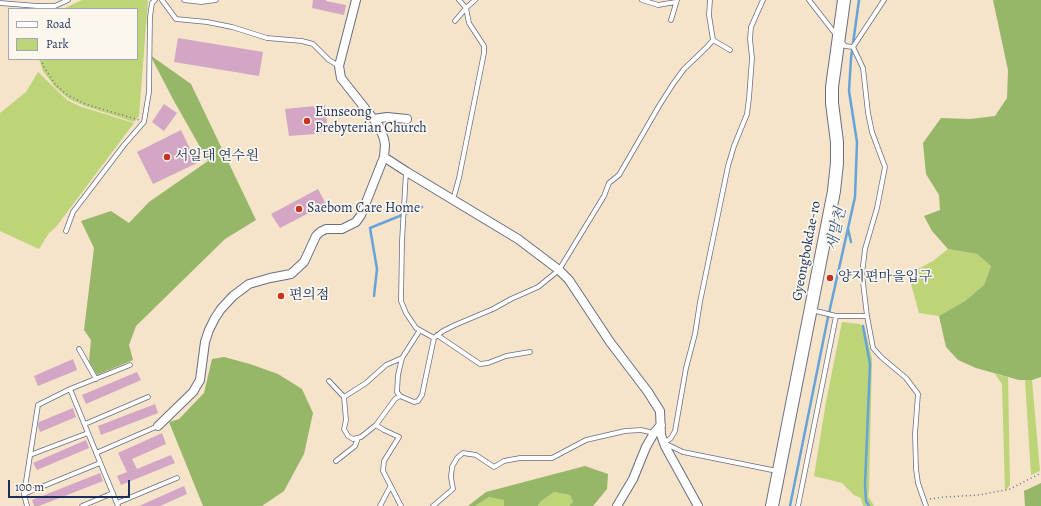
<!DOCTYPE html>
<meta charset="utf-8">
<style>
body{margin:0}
#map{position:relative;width:1041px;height:506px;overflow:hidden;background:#f5e3ca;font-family:Alegreya,serif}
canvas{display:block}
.legend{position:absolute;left:8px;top:8px;width:130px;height:52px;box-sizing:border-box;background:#fbf7ec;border:1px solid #a1a7b3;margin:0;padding:5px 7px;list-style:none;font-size:12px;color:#1b2f5e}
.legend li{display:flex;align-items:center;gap:8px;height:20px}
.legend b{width:20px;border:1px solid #a1a7b3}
.scale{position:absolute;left:8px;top:480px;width:122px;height:18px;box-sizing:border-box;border:2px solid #1b2f5e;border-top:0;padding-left:5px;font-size:12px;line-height:14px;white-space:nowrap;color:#1b2f5e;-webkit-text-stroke:3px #fbf7ec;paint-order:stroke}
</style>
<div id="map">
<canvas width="1041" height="506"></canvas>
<ul class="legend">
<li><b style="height:5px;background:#fff"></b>Road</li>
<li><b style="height:11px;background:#bdd478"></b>Park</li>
</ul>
<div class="scale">100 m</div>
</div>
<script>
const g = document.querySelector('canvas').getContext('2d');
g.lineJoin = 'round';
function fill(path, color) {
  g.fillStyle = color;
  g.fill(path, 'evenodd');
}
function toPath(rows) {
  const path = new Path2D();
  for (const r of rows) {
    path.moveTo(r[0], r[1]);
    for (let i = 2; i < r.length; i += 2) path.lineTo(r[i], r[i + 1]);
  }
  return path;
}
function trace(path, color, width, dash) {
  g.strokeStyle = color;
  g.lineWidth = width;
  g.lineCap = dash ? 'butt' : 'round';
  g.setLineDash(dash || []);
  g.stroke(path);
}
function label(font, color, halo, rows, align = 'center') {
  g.font = font + ' Alegreya,"Noto Serif KR",serif';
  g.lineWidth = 3.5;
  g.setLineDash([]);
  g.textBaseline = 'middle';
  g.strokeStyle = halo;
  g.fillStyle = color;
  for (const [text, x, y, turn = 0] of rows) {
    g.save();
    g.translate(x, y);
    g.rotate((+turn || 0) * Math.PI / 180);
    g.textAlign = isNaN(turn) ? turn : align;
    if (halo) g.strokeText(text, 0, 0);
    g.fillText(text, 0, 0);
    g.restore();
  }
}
fill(toPath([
 [82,0,148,0,139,116,134,122,85,106,69,99,55,87,43,71,39,59,137,59,137,9,63,9],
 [38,72,67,100,79,106,134,123,56,227,49,233,39,249,0,231,0,113,26,92],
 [948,249,977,254,991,266,984,285,965,301,939,316,919,313,911,284,918,269,933,261],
 [842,322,860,324,865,330,872,358,869,491,868,496,874,506,863,506,861,498,854,495,842,483,814,476,826,402],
 [995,374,1008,377,1010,485,1005,491,1002,384],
 [1025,380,1032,380,1040,471,1031,475],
 [554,492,570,495,573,502,569,506,538,506,540,502],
 [489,497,504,500,504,506,475,506]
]), '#bdd478');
fill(toPath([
 [993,0,1041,0,1041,377,1032,380,1019,380,976,368,958,360,946,347,939,316,965,301,984,285,991,266,977,254,948,249,932,231,924,216,940,210,939,195,926,174,923,143,941,118,970,119,995,116,1007,98,1008,70],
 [150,55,191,84,256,220,225,239,136,326,129,345,133,360,97,375,89,361,91,340,84,330,94,248,81,221,111,211,129,223,149,202,208,161,174,101],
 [224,357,250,364,278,374,302,389,313,413,304,454,284,491,262,506,203,506,169,422,179,419,204,393,212,359],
 [585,466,608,474,607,489,593,506,569,506,573,502,570,495,554,492,540,502,538,506,504,506,504,500,489,497,475,506,468,506,486,492],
 [1041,483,1041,506,1025,506,1024,491]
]), '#96b668');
trace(toPath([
 [848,229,851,242],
 [374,296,377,269,370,228,422,207],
 [863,326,870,364,865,485,866,501,869,506],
 [790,506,827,322,855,197,857,142,849,91,851,58,859,0]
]), '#66a3d8', 2.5);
fill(toPath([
 [313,0,326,0,326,1,346,5,344,15,312,8],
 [178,38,263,52,259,76,174,62],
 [164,104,177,113,164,131,152,122],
 [325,105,328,133,289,136,285,109],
 [181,130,197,163,153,184,137,152],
 [318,189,326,204,280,228,271,214],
 [73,359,77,370,38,386,34,376],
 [137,372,141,380,86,404,82,395],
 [155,404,158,413,101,435,98,426],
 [73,408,76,417,40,432,38,426,39,422],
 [162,433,166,444,132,459,137,469,171,455,175,463,121,485,117,476,127,472,118,453],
 [86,440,89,448,37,470,33,463],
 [100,473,103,481,39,506,34,506,32,500],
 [184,486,187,494,160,506,139,506]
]), '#d3a6c6');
const lane = toPath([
 [162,0,176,19,207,22,232,27,267,38,302,41,313,44,329,60,339,66],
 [184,0,201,2,216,0],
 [642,0,658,5,676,2],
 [763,0,751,27,750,39,752,58,749,98,747,114,734,146,728,166,700,302,695,334,686,368,675,431,671,438,664,443,683,452,777,471],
 [809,0,837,36],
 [0,3,37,6,55,6,68,0],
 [671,20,677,0],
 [455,21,466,8,475,0],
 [713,40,730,50],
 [841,41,845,46,853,47],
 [853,47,863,68,868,113,872,132,885,167,877,208,865,249,862,274,867,316,873,348,881,357,906,378,918,394,915,434,916,469,918,483,926,506],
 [853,47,884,0],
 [406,172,402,241,401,301,406,313,416,328,434,338,443,331,455,325,493,309,511,299,538,287,559,270,604,196,609,183,619,175,659,106,673,84,684,69,707,47,713,40,709,15,710,0],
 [453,200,459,178,484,53,484,46,469,23,466,8,459,0],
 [66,231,73,212,124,145,144,122,149,92,150,17,152,3,155,0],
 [812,310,836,316,867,316],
 [420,330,402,358,398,375,397,392,400,396,414,402,418,401,422,395,434,338],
 [437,335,480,364,488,363,506,356,530,352],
 [79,349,96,379],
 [329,381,344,397,346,420,344,429,348,436,353,439,361,437,376,425,395,399,400,396],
 [344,397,366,383,386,365,402,358],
 [85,424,148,397],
 [376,425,384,430,399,437,384,461,383,471,401,506],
 [96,453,158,426],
 [30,455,88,433],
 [336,461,355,446,358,438],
 [24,494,100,463],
 [117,503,177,478],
 [27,506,24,494,38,405,70,389],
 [82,506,113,493],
 [118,506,70,389,130,365],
 [380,506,390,487],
 [433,506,453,489,451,477,452,467,457,458,463,453,476,455,494,467,504,461,520,458,552,458,586,440,625,431,641,430,654,433],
 [798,506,836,316]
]);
const street = toPath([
 [374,119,387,117,407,119],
 [384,157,407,172,518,239,559,270,569,280,610,342,648,392,660,411,661,435,665,446,698,506],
 [158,426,193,392,200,380,205,342,209,330,215,318,221,309,233,296,249,284,270,278,291,274,304,262,316,236,320,232,326,229,342,229,356,222,361,215,384,157,385,145,384,139,379,126,341,78,339,66,356,0],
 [617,506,633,479,646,447,654,433,661,425]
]);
const secondary = toPath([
 [772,506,834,191,837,163,837,142,832,103,832,87,844,0]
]);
trace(lane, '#676e84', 5.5);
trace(street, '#676e84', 10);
trace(secondary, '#676e84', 14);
trace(toPath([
 [41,59,44,67,55,84,66,94,85,104,139,120],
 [930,499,944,497,979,495,1010,489,1041,473]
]), '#676e84', 1.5, [1, 3]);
trace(lane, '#fff', 4);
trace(street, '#fff', 8);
trace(secondary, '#fff', 12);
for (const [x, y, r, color] of [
 [307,121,4,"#c8321e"],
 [167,157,4,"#c8321e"],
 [299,209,4,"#c8321e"],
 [830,278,4,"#c8321e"],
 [281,296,4,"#c8321e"]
]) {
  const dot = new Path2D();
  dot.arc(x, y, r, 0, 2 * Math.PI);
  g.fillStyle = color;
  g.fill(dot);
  trace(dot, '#fbf7ec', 1.5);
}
label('14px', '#1b2f5e', '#fbf7ec', [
 ["Eunseong",315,113],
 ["Prebyterian Church",315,129],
 ["서일대 연수원",175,157],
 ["Saebom Care Home",307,209],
 ["양지편마을입구",838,278],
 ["편의점",289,296]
], 'left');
label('14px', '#1b2f5e', '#fbf7ec', [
 ["Gyeongbokdae-ro",807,251,-79]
]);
label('italic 15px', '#355889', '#fbf7ec', [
 ["새말천",837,229,-78]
]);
</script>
